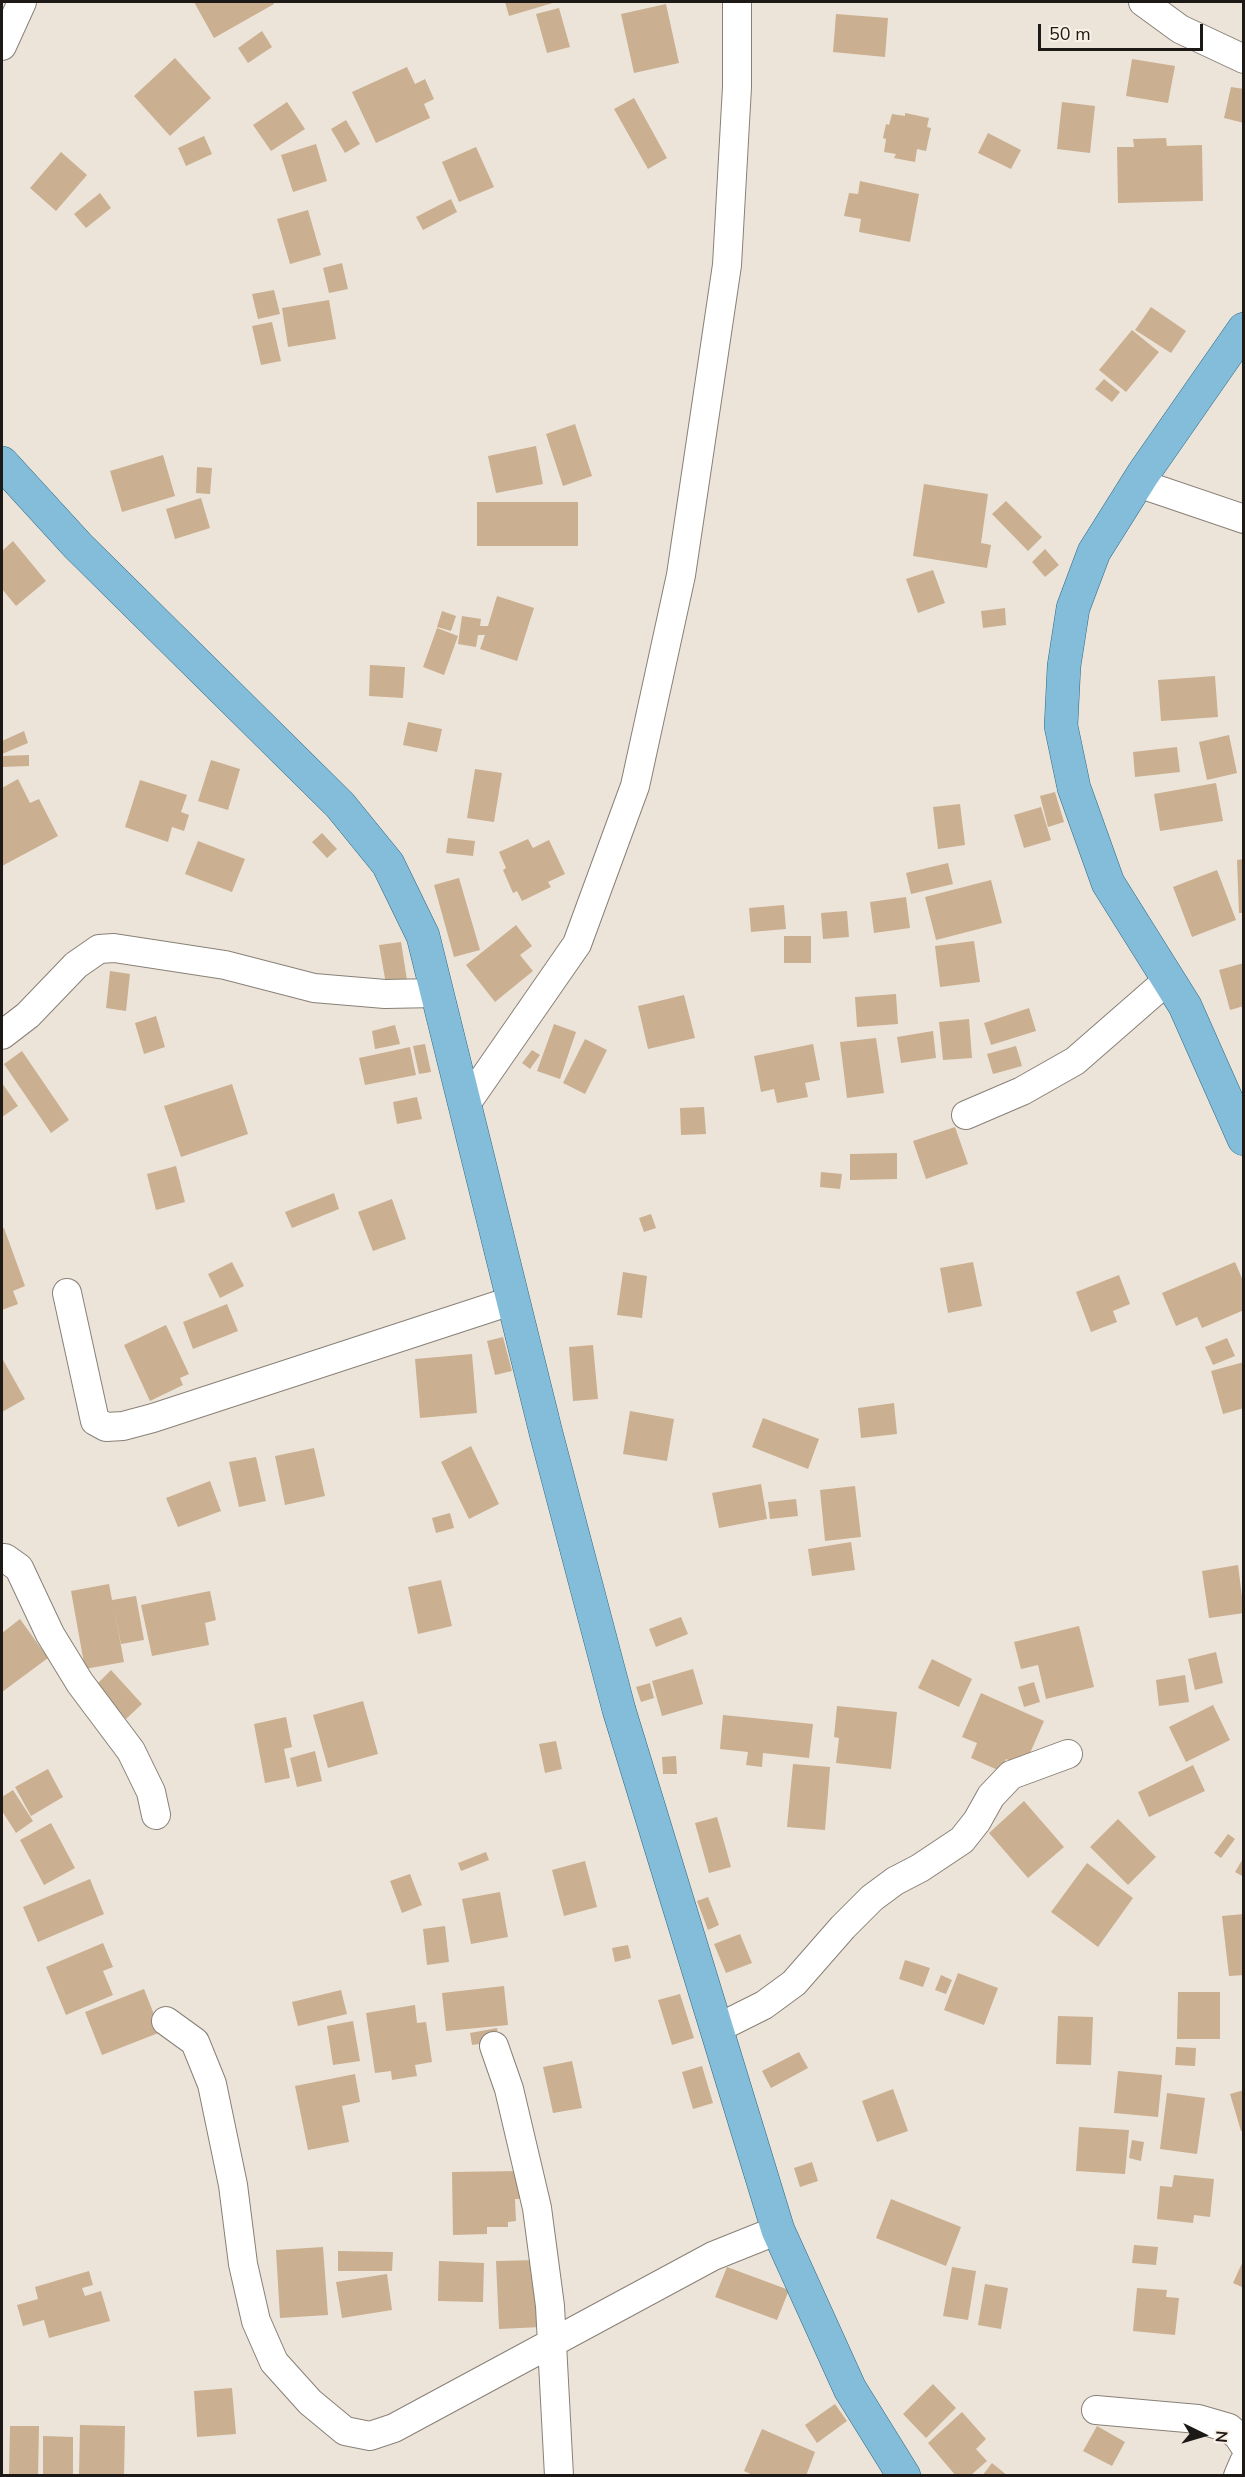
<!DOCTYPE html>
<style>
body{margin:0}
#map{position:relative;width:1245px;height:2477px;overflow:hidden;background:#ede4d9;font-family:"Nunito Sans",sans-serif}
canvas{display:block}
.frame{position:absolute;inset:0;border:3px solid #1d1916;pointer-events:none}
.north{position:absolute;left:1173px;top:2405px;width:60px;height:60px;-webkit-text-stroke:4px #faf1e6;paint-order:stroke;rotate:95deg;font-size:16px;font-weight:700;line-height:24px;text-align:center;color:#1d1916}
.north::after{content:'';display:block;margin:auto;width:21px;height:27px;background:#1d1916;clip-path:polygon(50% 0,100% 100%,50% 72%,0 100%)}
.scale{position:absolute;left:1038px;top:24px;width:165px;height:27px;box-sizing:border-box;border:3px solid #1d1916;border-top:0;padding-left:8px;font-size:18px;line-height:21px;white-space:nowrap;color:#1d1916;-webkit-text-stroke:4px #faf1e6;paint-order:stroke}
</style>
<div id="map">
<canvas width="1245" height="2477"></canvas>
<div class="frame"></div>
<div class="north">N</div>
<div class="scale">50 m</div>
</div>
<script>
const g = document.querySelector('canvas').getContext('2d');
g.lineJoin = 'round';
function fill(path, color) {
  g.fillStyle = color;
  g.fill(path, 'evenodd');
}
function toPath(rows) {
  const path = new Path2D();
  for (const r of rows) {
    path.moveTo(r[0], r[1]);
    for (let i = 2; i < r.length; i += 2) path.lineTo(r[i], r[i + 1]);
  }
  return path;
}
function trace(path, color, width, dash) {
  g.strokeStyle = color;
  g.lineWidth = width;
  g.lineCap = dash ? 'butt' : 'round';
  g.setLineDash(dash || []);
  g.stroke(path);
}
fill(toPath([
 [194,2,273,2,274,4,214,38],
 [505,2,556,2,509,16],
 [666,4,679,63,634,73,621,14],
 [559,8,570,47,547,53,536,14],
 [836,14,888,18,885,57,833,52],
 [262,31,272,47,248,63,238,48],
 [175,58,211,98,170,136,134,96],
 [1132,59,1175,66,1168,103,1126,96],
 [407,67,415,84,425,79,434,99,424,104,430,118,376,143,352,92],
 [1231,87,1244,89,1244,123,1224,118],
 [634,98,667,158,648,169,614,109],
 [287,102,305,129,271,151,253,125],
 [1062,102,1095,106,1090,153,1057,149],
 [905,113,929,118,927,127,931,128,926,151,917,149,915,162,894,158,896,154,884,152,886,139,883,138,886,124,889,125,892,114,905,116],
 [346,120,360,144,345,153,331,129],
 [988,133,1021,150,1011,169,978,153],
 [204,136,212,154,186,166,178,148],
 [1166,138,1167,146,1202,145,1203,201,1118,203,1117,147,1134,147,1133,139],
 [316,144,327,181,293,192,281,155],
 [476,147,494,187,459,202,442,162],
 [61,152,87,175,56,211,30,188],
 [860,181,919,194,910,242,859,232,861,219,844,216,849,193,858,194],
 [100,193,111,208,86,228,74,214],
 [451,199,457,212,423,230,416,217],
 [308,210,321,255,290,264,277,219],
 [342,263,348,289,329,293,323,268],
 [274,290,280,314,258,319,252,294],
 [329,300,336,339,288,347,282,308],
 [1151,307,1186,331,1171,353,1135,330],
 [272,322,281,361,261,365,252,326],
 [1132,330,1159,352,1126,392,1099,370],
 [1104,379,1120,392,1112,402,1095,389],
 [575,424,592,476,563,486,546,434],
 [536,446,543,484,496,493,488,456],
 [163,455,175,496,122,512,110,471],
 [197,467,212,468,210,494,196,493],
 [924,484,988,494,981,543,991,545,987,568,913,556],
 [201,498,210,528,175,539,166,509],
 [1006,501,1042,537,1028,551,992,514],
 [477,502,578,502,578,546,477,546],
 [13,541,46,581,16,606,2,589,2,551],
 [1045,549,1059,565,1045,577,1032,562],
 [933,570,945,603,918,613,906,579],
 [497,596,534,608,517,661,480,649,485,635,478,635,476,647,458,644,462,616,481,619,480,626,488,626],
 [1005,608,1006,625,983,628,981,611],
 [442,611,456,616,451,631,437,627],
 [437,628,458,636,444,675,423,667],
 [370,665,405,667,403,698,369,696],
 [1215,676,1218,717,1161,721,1158,680],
 [408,722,442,729,437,752,403,745],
 [24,731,28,743,2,754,2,741],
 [1229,735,1237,773,1207,780,1199,742],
 [1177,747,1180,772,1135,777,1133,752],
 [29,755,29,766,2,767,2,756],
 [211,760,240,769,228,810,198,801],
 [475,769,502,773,494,822,467,818],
 [18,779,30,803,39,799,58,836,2,866,2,788],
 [140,780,187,795,181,812,189,815,184,831,172,827,168,842,125,827],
 [1216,783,1223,821,1160,831,1154,794],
 [1055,792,1064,822,1048,827,1040,796],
 [960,804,965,845,938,849,933,807],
 [1041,807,1051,840,1024,848,1014,815],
 [322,833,337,849,327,858,312,842],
 [448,838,475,841,473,856,446,853],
 [528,839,533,848,549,840,565,874,548,882,551,887,522,901,517,891,513,893,503,870,506,868,499,852],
 [198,841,245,859,232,892,185,874],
 [1244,859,1244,913,1239,913,1237,860],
 [948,863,953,884,911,894,906,873],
 [1217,870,1236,920,1192,937,1173,887],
 [459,878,480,950,454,957,434,885],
 [991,880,1002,923,936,940,925,897],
 [906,897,910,928,874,933,870,902],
 [784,905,786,929,751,932,749,908],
 [847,911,849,937,823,939,821,913],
 [516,925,532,946,520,955,533,971,495,1002,466,965],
 [784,936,811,936,811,963,784,963],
 [974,941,980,982,940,987,935,946],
 [401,942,407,980,386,984,379,945],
 [1244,963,1244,1006,1230,1010,1219,970],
 [110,971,130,974,126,1011,106,1008],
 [896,994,898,1024,857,1027,855,997],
 [684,995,695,1038,648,1049,638,1006],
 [1029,1008,1036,1031,991,1045,984,1023],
 [156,1016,165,1047,144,1054,135,1023],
 [969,1019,972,1058,943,1060,939,1022],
 [554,1024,576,1032,560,1079,537,1071],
 [395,1025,400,1044,375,1049,372,1031],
 [933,1031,936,1058,901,1063,897,1037],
 [876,1038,884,1093,847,1098,840,1042],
 [585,1039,607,1050,585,1094,563,1083],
 [425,1044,431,1072,419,1074,413,1046],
 [813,1044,820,1080,805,1083,808,1097,777,1103,774,1089,761,1092,754,1056],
 [1016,1046,1022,1066,993,1074,987,1054],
 [410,1047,416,1075,365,1085,359,1058],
 [532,1050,540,1055,530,1069,522,1063],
 [22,1051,69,1120,51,1133,4,1064],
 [2,1083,18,1106,2,1117],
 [232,1084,248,1134,181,1157,164,1106],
 [417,1097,422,1119,397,1124,393,1102],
 [704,1107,706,1134,681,1135,680,1108],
 [955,1127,968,1164,926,1179,913,1141],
 [897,1153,897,1179,850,1180,850,1154],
 [176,1166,185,1202,156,1210,147,1174],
 [821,1172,842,1174,840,1189,820,1187],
 [334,1193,339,1209,292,1228,285,1212],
 [392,1199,406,1239,373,1251,358,1212],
 [651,1214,656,1228,644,1232,639,1218],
 [4,1228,25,1286,13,1291,18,1304,2,1310,2,1229],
 [232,1262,244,1286,220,1298,208,1274],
 [973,1262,982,1306,948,1313,940,1268],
 [1235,1262,1244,1283,1244,1310,1202,1328,1197,1317,1176,1326,1162,1293],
 [623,1272,647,1276,642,1318,617,1315],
 [1119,1275,1130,1304,1113,1311,1117,1322,1091,1332,1076,1292],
 [227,1304,238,1331,193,1349,183,1322],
 [166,1325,189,1374,180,1378,183,1385,150,1401,124,1345],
 [503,1337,512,1371,495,1375,487,1341],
 [1227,1338,1235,1356,1213,1365,1205,1347],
 [593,1345,598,1399,573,1401,569,1347],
 [472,1354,477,1413,420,1418,415,1359],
 [2,1358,25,1399,2,1412],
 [1244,1362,1244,1408,1223,1414,1211,1371],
 [894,1403,897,1434,861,1438,858,1408],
 [630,1411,674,1419,667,1461,623,1454],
 [763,1418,819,1439,808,1469,752,1447],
 [471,1446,499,1504,469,1519,441,1462],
 [314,1448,325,1496,285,1505,275,1456],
 [256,1457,266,1501,239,1507,229,1462],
 [210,1481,221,1511,178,1527,166,1498],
 [761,1484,767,1519,719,1528,712,1493],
 [855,1486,861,1537,825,1541,820,1490],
 [796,1499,798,1516,770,1519,768,1502],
 [450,1513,454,1528,436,1533,432,1518],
 [851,1542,855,1570,812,1576,808,1549],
 [1238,1565,1244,1613,1209,1618,1202,1571],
 [441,1580,452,1626,418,1634,408,1587],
 [109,1584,112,1600,136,1596,144,1640,121,1644,114,1608,124,1662,85,1669,71,1591],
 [210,1591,216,1620,205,1623,209,1645,152,1656,141,1605],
 [681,1617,688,1634,656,1647,649,1629],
 [20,1619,48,1658,2,1692,2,1633],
 [1079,1626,1094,1687,1046,1699,1038,1665,1021,1669,1014,1642],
 [1216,1652,1223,1683,1195,1690,1188,1659],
 [932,1659,972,1679,959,1707,918,1688],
 [693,1669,703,1704,662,1716,652,1681],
 [111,1670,142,1704,126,1719,96,1685],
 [1185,1675,1189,1702,1159,1706,1156,1680],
 [1034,1682,1040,1702,1024,1707,1018,1687],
 [650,1683,654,1698,641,1702,636,1687],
 [981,1693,1044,1721,1024,1767,1006,1759,1000,1771,971,1758,977,1743,962,1737],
 [363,1701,378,1754,328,1768,313,1715],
 [1213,1705,1230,1740,1186,1762,1169,1727],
 [837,1706,897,1712,891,1769,836,1763,839,1738,834,1737],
 [723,1715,813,1724,809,1758,763,1753,762,1767,746,1765,748,1752,720,1749],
 [286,1717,292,1747,284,1749,290,1778,265,1783,254,1724],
 [556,1741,562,1769,545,1773,539,1744],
 [315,1751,322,1781,297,1787,290,1758],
 [676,1756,677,1774,663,1774,662,1757],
 [793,1764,830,1767,825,1830,787,1827],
 [1193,1765,1205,1791,1149,1817,1138,1792],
 [48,1769,63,1797,31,1816,15,1787],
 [13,1790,33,1821,16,1833,2,1811,2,1797],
 [1024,1801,1064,1847,1028,1878,989,1833],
 [717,1817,731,1867,709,1873,695,1823],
 [1118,1819,1156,1857,1128,1885,1090,1847],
 [51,1823,75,1868,44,1885,20,1840],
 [1228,1834,1235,1839,1221,1858,1214,1853],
 [486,1852,489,1860,461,1871,458,1863],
 [1244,1857,1244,1877,1235,1872],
 [585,1861,597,1907,564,1916,552,1870],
 [1087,1863,1133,1898,1098,1947,1051,1912],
 [410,1874,422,1905,402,1913,390,1881],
 [90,1879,104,1914,38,1942,23,1907],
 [500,1892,508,1937,471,1944,462,1899],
 [708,1897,719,1925,708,1930,697,1901],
 [1244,1914,1244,1975,1229,1976,1222,1916],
 [445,1926,449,1962,427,1965,423,1929],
 [740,1934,752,1963,726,1973,714,1944],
 [103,1943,113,1967,103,1971,113,1995,66,2015,46,1967],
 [628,1945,631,1958,615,1962,612,1948],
 [905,1960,930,1968,923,1987,899,1979],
 [958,1973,998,1988,984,2025,944,2010],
 [941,1975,952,1980,946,1994,935,1990],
 [504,1986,508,2025,446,2031,442,1993],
 [144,1989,161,2032,102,2055,85,2012],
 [341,1990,347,2014,298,2026,292,2002],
 [1178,1992,1220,1992,1220,2039,1177,2039],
 [680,1994,694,2038,672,2045,658,2000],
 [415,2005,417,2023,426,2022,432,2062,415,2065,417,2076,392,2080,391,2071,375,2073,366,2013],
 [1058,2016,1093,2017,1091,2065,1056,2064],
 [353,2021,360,2061,333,2065,327,2026],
 [497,2028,499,2041,472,2045,470,2033],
 [1176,2047,1196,2048,1195,2066,1175,2065],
 [799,2052,808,2068,771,2088,762,2071],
 [572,2061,582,2108,553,2113,543,2067],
 [702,2066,713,2103,693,2109,682,2072],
 [1118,2071,1162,2075,1158,2117,1114,2113],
 [355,2074,360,2102,342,2106,349,2142,308,2150,295,2086],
 [893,2089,908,2131,877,2142,862,2101],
 [1244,2090,1244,2131,1241,2131,1230,2094],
 [1167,2093,1205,2098,1197,2154,1160,2149],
 [1079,2127,1129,2130,1125,2174,1076,2171],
 [1132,2140,1144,2142,1141,2161,1129,2158],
 [812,2162,818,2181,800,2187,794,2168],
 [520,2171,520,2199,515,2199,516,2221,508,2222,508,2227,487,2227,487,2234,453,2235,452,2172],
 [1174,2175,1214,2179,1210,2217,1194,2215,1193,2223,1157,2219,1160,2186,1172,2187],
 [891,2199,961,2227,946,2266,876,2238],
 [1134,2245,1158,2247,1156,2265,1132,2263],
 [323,2247,328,2315,280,2318,276,2250],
 [338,2251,393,2252,392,2271,338,2271],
 [1244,2259,1244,2288,1233,2283],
 [538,2260,541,2327,499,2329,496,2261],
 [439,2261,484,2263,483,2302,438,2301],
 [727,2267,789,2290,777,2320,715,2297],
 [952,2267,976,2271,968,2320,943,2316],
 [89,2271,93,2285,82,2288,85,2296,101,2291,110,2321,49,2338,44,2320,23,2326,17,2305,38,2299,35,2287],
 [387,2274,392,2310,342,2318,336,2282],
 [985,2284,1008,2288,1001,2329,978,2325],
 [1137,2288,1167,2290,1166,2297,1179,2298,1175,2335,1133,2331],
 [933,2384,956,2408,926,2438,903,2414],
 [232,2388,236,2434,197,2437,194,2391],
 [835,2404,847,2421,817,2443,805,2425],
 [962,2412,986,2439,976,2449,987,2461,970,2476,956,2476,928,2443],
 [80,2425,125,2426,124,2476,79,2476],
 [10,2426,39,2426,38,2476,9,2476],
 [1097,2426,1125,2442,1112,2466,1083,2451],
 [762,2429,815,2452,806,2476,755,2476,744,2471],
 [43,2436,73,2437,73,2476,43,2476],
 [992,2463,1008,2476,982,2476]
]), '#caaf90');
const minor = toPath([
 [1143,2,1180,29,1244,59],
 [2,46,22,2],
 [1138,483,1244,519],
 [2,1035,28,1015,76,965,99,949,114,948,225,965,314,988,385,994,437,993],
 [466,1104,577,944,635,786,681,575,727,265,737,87,737,2],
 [966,1115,1022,1091,1075,1061,1169,979],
 [67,1293,95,1421,106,1427,123,1426,153,1418,514,1300],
 [2,1558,5,1558,19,1568,50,1634,80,1683,131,1751,151,1792,156,1815],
 [166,2021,195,2042,212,2084,233,2185,243,2264,256,2321,274,2362,310,2402,345,2431,370,2436,394,2428,713,2256,778,2230],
 [716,2029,764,2005,794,1983,843,1927,872,1898,895,1881,920,1868,962,1840,977,1821,991,1796,1011,1775,1068,1754],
 [494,2046,509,2089,537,2208,550,2306,559,2476],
 [1096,2410,1198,2419,1229,2428,1238,2436,1244,2445],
 [1238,2476,1244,2462]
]);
const major = toPath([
 [1244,329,1143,474,1094,552,1073,608,1064,666,1061,726,1074,788,1108,883,1185,1006,1244,1139],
 [2,463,78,546,340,805,388,864,423,936,546,1433,619,1710,778,2230,850,2389,904,2476]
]);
trace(minor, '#888077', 30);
trace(major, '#2a6785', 34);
trace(minor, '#fff', 28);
trace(major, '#83bdda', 33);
</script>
